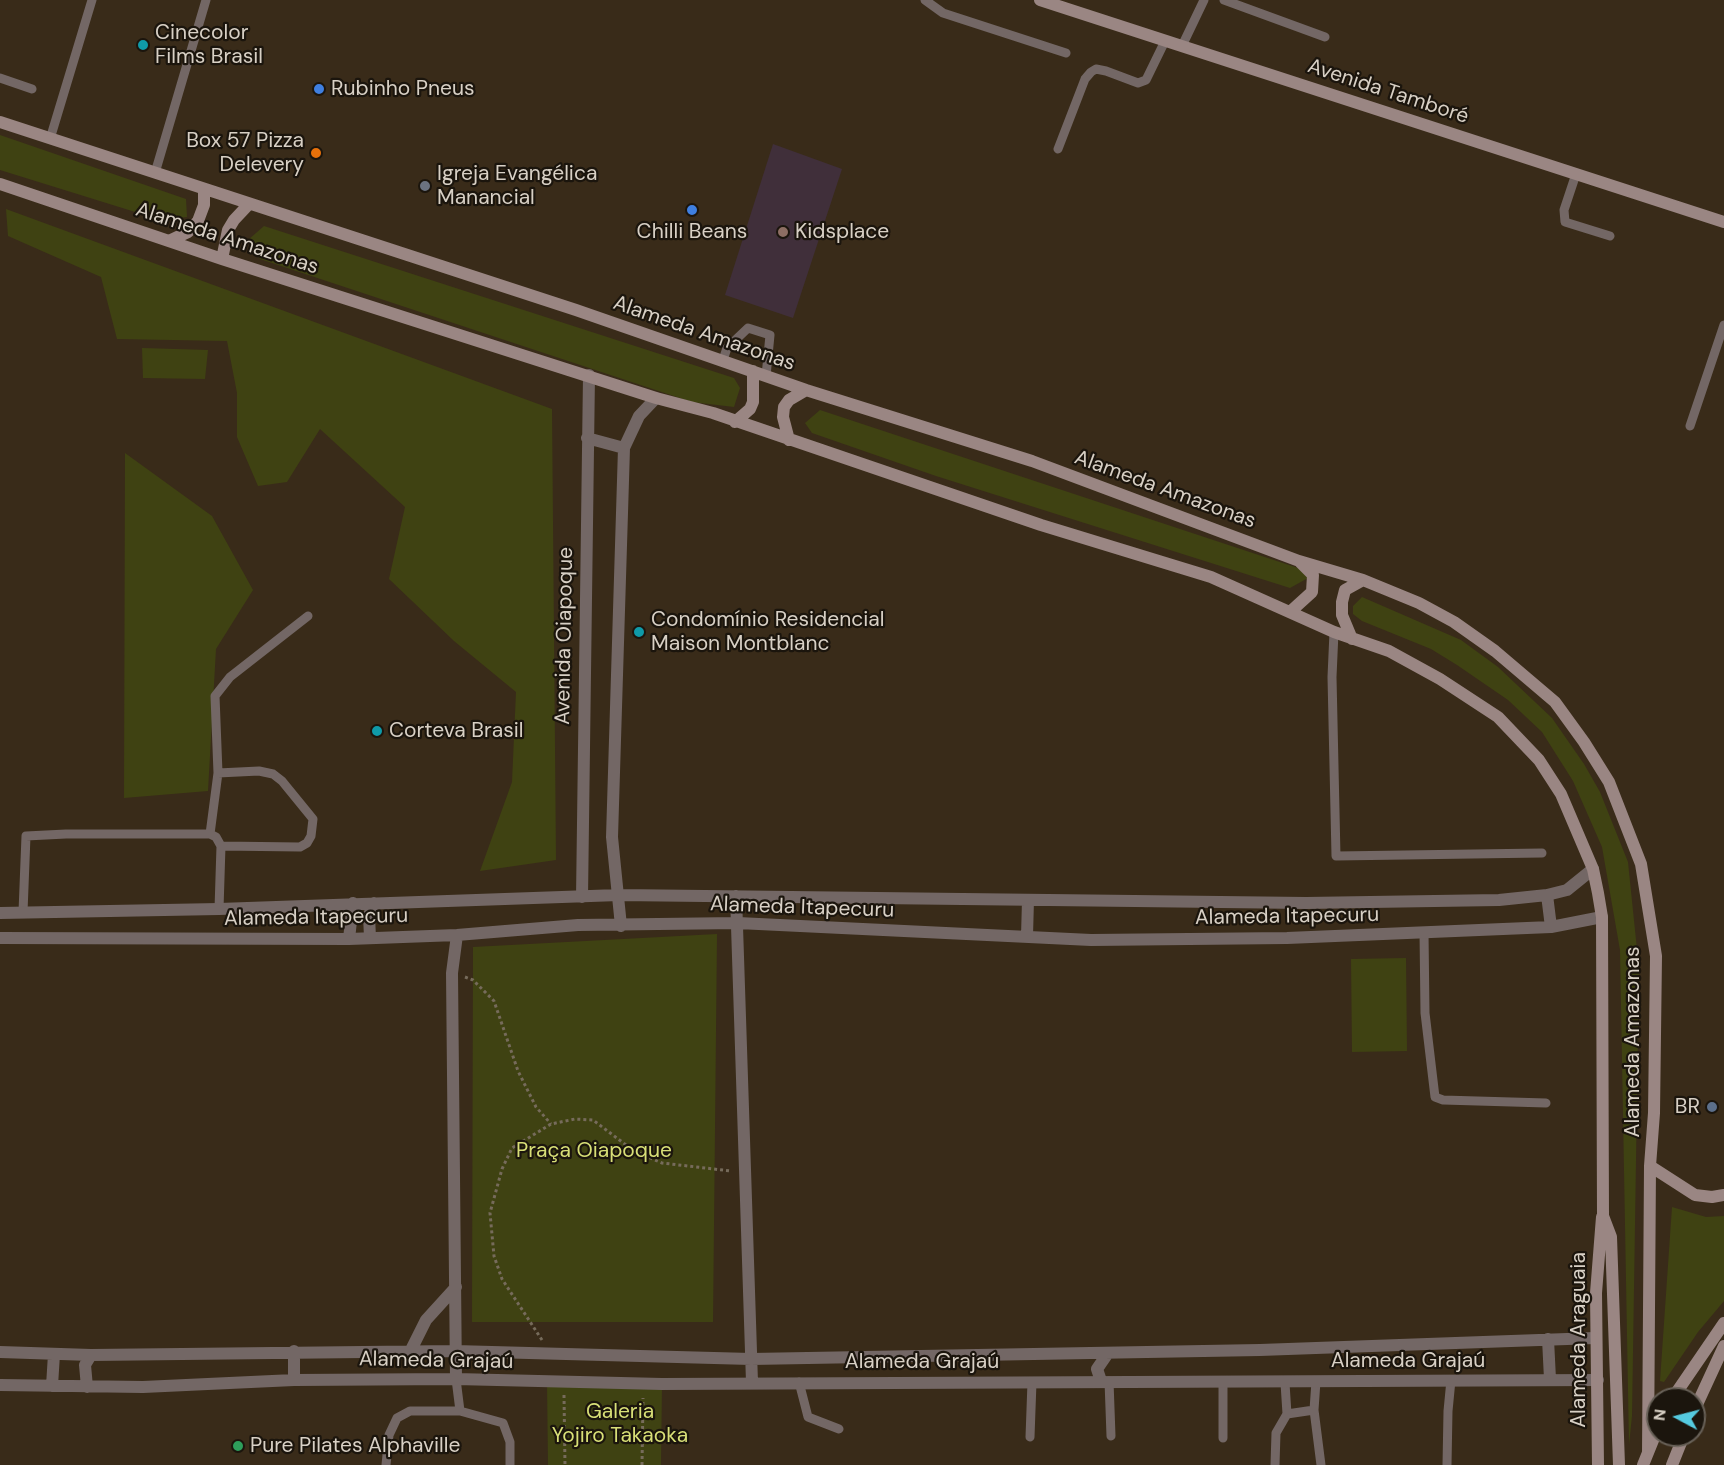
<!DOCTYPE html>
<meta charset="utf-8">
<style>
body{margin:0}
#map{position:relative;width:1724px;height:1465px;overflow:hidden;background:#392b19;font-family:"DM Sans",sans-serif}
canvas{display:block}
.north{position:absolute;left:1646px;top:1387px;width:60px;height:60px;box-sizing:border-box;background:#1b150d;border:2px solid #676057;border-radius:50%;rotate:277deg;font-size:16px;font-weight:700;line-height:24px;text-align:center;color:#d8d0c5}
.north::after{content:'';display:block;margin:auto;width:21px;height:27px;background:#55cadf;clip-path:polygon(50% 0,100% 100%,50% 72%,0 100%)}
</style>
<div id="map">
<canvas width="1724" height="1465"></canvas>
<div class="north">N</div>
</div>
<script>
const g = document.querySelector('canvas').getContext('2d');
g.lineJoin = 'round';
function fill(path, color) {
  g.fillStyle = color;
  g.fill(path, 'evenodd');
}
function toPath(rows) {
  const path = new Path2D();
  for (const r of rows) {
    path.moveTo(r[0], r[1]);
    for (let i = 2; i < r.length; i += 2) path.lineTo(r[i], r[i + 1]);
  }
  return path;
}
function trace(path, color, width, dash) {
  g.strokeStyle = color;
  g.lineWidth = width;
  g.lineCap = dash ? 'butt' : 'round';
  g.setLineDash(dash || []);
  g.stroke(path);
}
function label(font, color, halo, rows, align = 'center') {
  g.font = font + ' "DM Sans",sans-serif';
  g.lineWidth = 4.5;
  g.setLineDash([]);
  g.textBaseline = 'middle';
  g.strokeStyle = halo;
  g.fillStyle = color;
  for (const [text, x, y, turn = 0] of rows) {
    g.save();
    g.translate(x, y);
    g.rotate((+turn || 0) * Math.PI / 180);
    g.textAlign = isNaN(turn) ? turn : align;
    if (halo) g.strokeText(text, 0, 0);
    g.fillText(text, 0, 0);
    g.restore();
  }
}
fill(toPath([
 [773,144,842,169,793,318,725,295]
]), '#402f3a');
fill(toPath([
 [0,135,186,199,187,217,161,220,0,170],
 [6,209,552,409,556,860,480,871,512,782,516,692,454,641,389,579,405,507,320,429,287,482,258,486,237,437,237,393,227,341,117,339,101,277,8,236],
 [264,226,734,378,740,388,734,407,692,402,260,259,248,240],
 [142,348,208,350,205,379,143,378],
 [820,410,1298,568,1308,578,1290,588,936,476,812,433,805,423],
 [125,453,212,516,253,590,216,649,208,791,124,798],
 [1362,597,1461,640,1498,667,1552,718,1584,764,1600,792,1628,862,1639,969,1632,1416,1629,1445,1620,950,1602,847,1573,781,1542,732,1508,700,1457,665,1431,649,1362,621,1353,614,1353,606],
 [717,934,713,1322,472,1322,473,947],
 [1406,958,1407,1051,1352,1052,1351,959],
 [1672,1207,1706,1217,1724,1216,1724,1301,1698,1332,1664,1382,1660,1381],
 [547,1382,662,1384,661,1465,548,1465]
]), '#3f4212');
trace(toPath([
 [465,977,473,980,494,1001,518,1071,536,1107,551,1124],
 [542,1340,502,1279,494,1256,490,1213,502,1169,512,1148,551,1124,575,1119,593,1120,634,1151,662,1163,731,1171],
 [564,1395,565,1465],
 [642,1465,643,1398]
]), '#766b5b', 3, [3, 3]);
trace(toPath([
 [925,0,943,13,1066,53],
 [1224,0,1325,37],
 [1182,46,1204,0],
 [0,78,32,89],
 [50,139,92,0],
 [1058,149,1085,79,1091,72,1096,69,1106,71,1138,83,1146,80,1165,41],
 [155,173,206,0],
 [1576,174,1564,210,1565,222,1610,236],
 [723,360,727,348,748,328,770,335,766,376],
 [1690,426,1724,325],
 [1334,632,1332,677,1336,856,1542,853],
 [218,773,259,771,273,774,282,781,313,819,311,836,307,843,300,847,221,846],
 [210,834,218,773,215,696,230,677,308,616],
 [23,912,26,836,66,834,210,834,216,837,221,846,219,909],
 [1424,932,1425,1013,1435,1097,1443,1100,1546,1103],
 [456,1379,460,1411],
 [1109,1381,1111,1436],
 [799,1382,808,1417,839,1429],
 [1285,1383,1287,1414,1314,1410,1316,1381],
 [1314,1410,1321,1465],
 [1030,1437,1032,1382],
 [1223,1438,1223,1382],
 [386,1465,389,1435,397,1418,410,1411,460,1411,503,1423,510,1442,510,1465],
 [1275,1465,1276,1433,1287,1414],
 [1447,1465,1448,1411,1451,1380]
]), '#736765', 9);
trace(toPath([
 [587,438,624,448],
 [1547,895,1551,927],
 [736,896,752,1382],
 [582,897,589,375],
 [0,913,219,909,619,895,1306,903,1499,900,1547,895,1567,890,1593,869],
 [621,926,612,837,624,448,639,416,656,398],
 [1027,936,1028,900],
 [0,938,349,939,457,935,578,925,738,923,1091,940,1287,938,1551,927,1602,917],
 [370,938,369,915,374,903],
 [349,939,353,903],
 [1548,1339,1550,1379],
 [0,1352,91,1355,455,1351,751,1359,1260,1350,1595,1338],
 [410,1352,426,1320,456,1287],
 [456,1379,452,973,457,935],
 [294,1380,294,1351],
 [1101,1381,1097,1369,1108,1353],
 [0,1385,143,1387,294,1380,456,1379,662,1384,1598,1380],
 [52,1386,54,1354],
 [87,1387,85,1365,91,1355]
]), '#736765', 12);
trace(toPath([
 [1040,0,1724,222],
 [0,122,576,310,806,390,1032,461,1299,561,1363,580,1419,603,1454,622,1495,651,1555,702,1584,742,1609,782,1641,864,1656,956,1654,1113,1650,1166,1648,1453],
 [0,184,222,259,656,398,713,413,1041,525,1211,577,1334,632,1389,651,1440,679,1498,717,1539,760,1561,794,1593,869,1598,893,1602,917,1603,1216,1611,1237,1619,1465],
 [169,241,188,232,198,221,204,205,204,189],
 [222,259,228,230,234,220,249,204],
 [735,422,750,409,753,402,753,371],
 [789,440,783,417,784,407,789,400,806,390],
 [1290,612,1312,592,1313,575,1300,562],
 [1352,639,1342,615,1342,602,1345,590,1363,580],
 [1650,1166,1695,1195,1712,1197,1724,1195],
 [1672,1399,1724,1323],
 [1694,1411,1724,1346],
 [1598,1465,1596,1293,1602,1217],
 [1643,1465,1658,1428],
 [1672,1465,1684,1435]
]), '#9a8683', 12);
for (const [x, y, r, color] of [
 [143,45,6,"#0f9aa8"],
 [319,89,6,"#3f7fe0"],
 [316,153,6,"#e8710a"],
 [425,186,6,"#6b7280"],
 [692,210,6,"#3f7fe0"],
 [783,232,6,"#8d6e63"],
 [639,632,6,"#0f9aa8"],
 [377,731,6,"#0f9aa8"],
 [1712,1107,6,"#5c6f8a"],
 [238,1446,6,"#2e9e5b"]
]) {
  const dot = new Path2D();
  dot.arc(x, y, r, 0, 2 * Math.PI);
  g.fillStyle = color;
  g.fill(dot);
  trace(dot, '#1b150d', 2);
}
label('21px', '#d8d0c5', '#1b150d', [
 ["Cinecolor",155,33],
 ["Films Brasil",155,57],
 ["Rubinho Pneus",331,89],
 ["Box 57 Pizza",304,141,"right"],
 ["Delevery",304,165,"right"],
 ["Igreja Evangélica",437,174],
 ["Manancial",437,198],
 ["Chilli Beans",692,232,"center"],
 ["Kidsplace",795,232],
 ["Condomínio Residencial",651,620],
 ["Maison Montblanc",651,644],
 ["Corteva Brasil",389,731],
 ["BR",1700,1107,"right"],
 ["Pure Pilates Alphaville",250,1446]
], 'left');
label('21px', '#d8d0c5', '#1b150d', [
 ["Avenida Tamboré",1388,92,18],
 ["Alameda Amazonas",227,239,18],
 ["Alameda Amazonas",704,334,19],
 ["Alameda Amazonas",1165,490,20],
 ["Avenida Oiapoque",565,636,-89],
 ["Alameda Itapecuru",802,908,2],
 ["Alameda Itapecuru",1287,917,-1],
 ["Alameda Itapecuru",316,918,-1],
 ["Alameda Amazonas",1633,1042,-90],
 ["Alameda Araguaia",1579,1340,-90],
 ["Alameda Grajaú",436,1361,1],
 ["Alameda Grajaú",1408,1361],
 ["Alameda Grajaú",922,1362]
]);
label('21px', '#d8df77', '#1b150d', [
 ["Praça Oiapoque",594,1151],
 ["Galeria",620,1412],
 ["Yojiro Takaoka",620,1436]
]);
</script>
